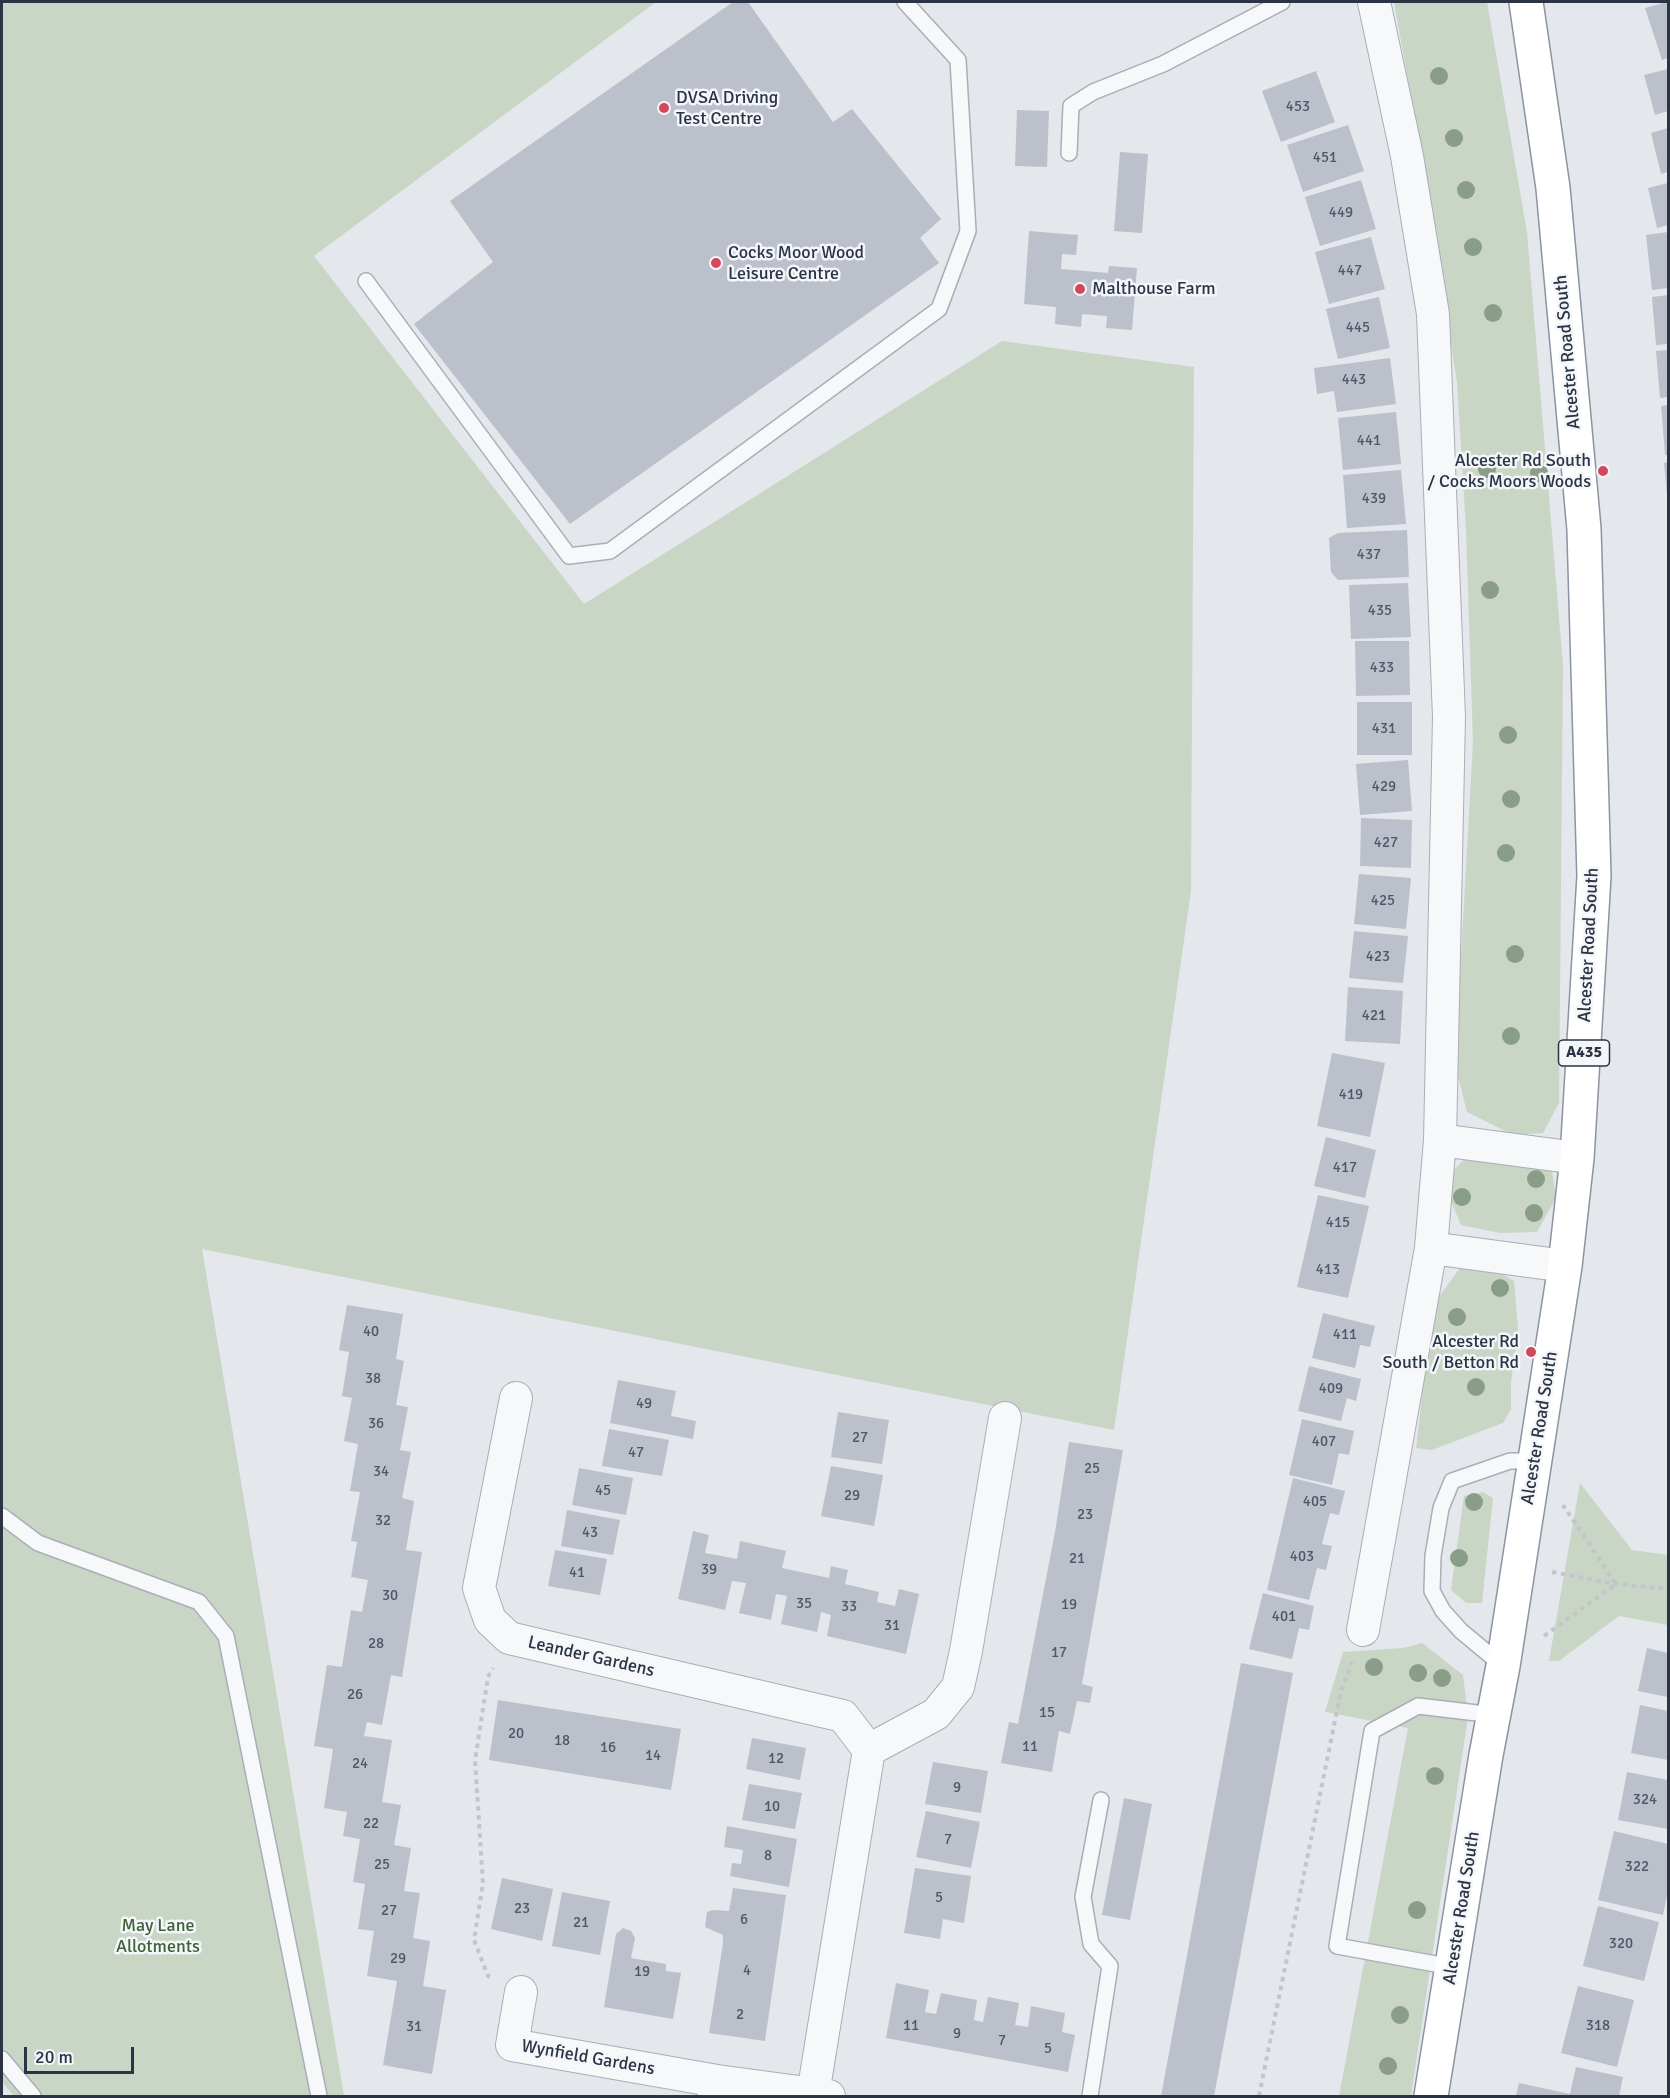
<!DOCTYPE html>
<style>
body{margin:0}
#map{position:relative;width:1670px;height:2098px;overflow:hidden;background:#e4e7ec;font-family:Signika,sans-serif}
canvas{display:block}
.frame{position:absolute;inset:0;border:3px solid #2b3445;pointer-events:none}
.scale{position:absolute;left:24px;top:2047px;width:110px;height:27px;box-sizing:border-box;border:3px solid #2b3445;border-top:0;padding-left:8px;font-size:18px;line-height:21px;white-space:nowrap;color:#2b3445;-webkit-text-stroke:4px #f4f6f9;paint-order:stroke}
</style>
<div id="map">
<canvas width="1670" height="2098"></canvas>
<div class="frame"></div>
<div class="scale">20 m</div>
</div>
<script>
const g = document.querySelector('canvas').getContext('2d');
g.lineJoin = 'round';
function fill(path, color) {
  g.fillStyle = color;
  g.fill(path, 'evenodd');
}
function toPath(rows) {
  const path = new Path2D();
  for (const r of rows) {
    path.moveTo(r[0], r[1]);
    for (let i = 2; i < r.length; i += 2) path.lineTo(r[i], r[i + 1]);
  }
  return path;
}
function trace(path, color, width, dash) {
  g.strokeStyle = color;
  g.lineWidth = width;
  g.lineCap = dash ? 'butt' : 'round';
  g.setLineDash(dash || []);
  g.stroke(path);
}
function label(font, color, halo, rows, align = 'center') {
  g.font = font + ' Signika,sans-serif';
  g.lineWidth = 5;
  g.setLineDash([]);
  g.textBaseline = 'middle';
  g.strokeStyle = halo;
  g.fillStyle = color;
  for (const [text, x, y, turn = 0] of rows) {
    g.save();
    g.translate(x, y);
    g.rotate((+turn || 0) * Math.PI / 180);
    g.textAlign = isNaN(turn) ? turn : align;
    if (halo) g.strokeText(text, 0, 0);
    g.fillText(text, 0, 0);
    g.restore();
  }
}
fill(toPath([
 [2,2,656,2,314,256,584,604,1002,341,1194,367,1191,891,1114,1430,202,1249,344,2096,14,2096,2,2082],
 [1394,2,1487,2,1527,232,1563,666,1559,1103,1543,1133,1513,1135,1467,1112,1455,1064,1473,742,1466,530,1457,382,1412,102],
 [1465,1158,1535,1165,1552,1171,1556,1198,1537,1232,1500,1233,1461,1225,1450,1199,1454,1170],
 [1489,1266,1514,1281,1518,1329,1511,1384,1511,1409,1503,1423,1432,1450,1416,1448,1433,1305,1460,1268],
 [1580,1483,1632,1550,1668,1555,1668,1625,1619,1616,1559,1661,1549,1661],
 [1483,1492,1493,1498,1482,1603,1466,1603,1451,1590,1464,1496],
 [1422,1643,1463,1675,1468,1717,1411,2096,1339,2096,1408,1728,1325,1712,1343,1652,1403,1648]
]), '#c9d6c5');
fill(toPath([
 [733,2,748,2,833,122,852,109,941,219,920,238,939,263,570,524,414,324,493,262,450,201],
 [1667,2,1668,2,1668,58,1662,60,1645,8],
 [1668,69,1668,111,1655,115,1644,75],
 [1316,71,1335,122,1281,142,1262,91],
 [1017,110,1049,111,1047,167,1015,166],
 [1348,125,1364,171,1303,192,1287,145],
 [1668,128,1668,172,1661,174,1651,133],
 [1120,152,1148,154,1142,233,1114,231],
 [1361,180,1376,229,1320,246,1305,197],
 [1668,183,1668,225,1657,228,1648,188],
 [1029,231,1078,235,1076,255,1062,254,1061,269,1108,273,1109,266,1137,268,1132,330,1106,328,1107,316,1082,314,1081,327,1055,324,1056,307,1024,304],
 [1668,232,1668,288,1652,290,1646,235],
 [1371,237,1385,289,1329,304,1315,252],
 [1668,295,1668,344,1656,345,1652,297],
 [1379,297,1390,348,1338,359,1326,309],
 [1668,350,1668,397,1660,398,1656,351],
 [1390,358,1396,404,1337,412,1334,391,1317,394,1314,368],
 [1668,405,1668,455,1665,455,1661,406],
 [1396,412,1401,464,1343,470,1338,418],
 [1668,462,1668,495,1667,495,1664,463],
 [1401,470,1406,524,1347,528,1343,475],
 [1407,530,1409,577,1338,580,1331,572,1329,538,1338,533],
 [1408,583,1411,637,1351,639,1349,585],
 [1355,641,1409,641,1410,695,1356,696],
 [1357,702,1412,702,1412,755,1357,755],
 [1408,760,1412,811,1360,815,1356,764],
 [1361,818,1412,820,1411,868,1360,866],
 [1359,874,1411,878,1406,929,1354,924],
 [1354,931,1408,936,1403,983,1349,978],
 [1348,987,1403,991,1400,1044,1345,1041],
 [1332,1053,1385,1063,1370,1137,1317,1126],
 [1326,1137,1376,1150,1365,1198,1314,1186],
 [1318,1195,1369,1206,1348,1298,1297,1287],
 [347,1305,403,1314,396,1359,404,1361,396,1405,408,1407,400,1450,411,1452,402,1498,414,1501,406,1550,422,1552,402,1677,391,1675,382,1725,367,1722,364,1736,392,1740,382,1802,401,1805,394,1845,411,1848,404,1891,420,1893,413,1938,430,1941,423,1986,446,1990,432,2074,383,2065,397,1981,367,1976,374,1931,358,1929,365,1884,353,1882,360,1839,343,1836,347,1812,324,1808,333,1749,314,1746,327,1665,342,1667,351,1610,362,1612,368,1580,351,1577,357,1542,351,1541,360,1492,350,1491,358,1444,344,1441,352,1398,342,1396,349,1352,339,1350],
 [1323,1313,1375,1326,1370,1347,1360,1345,1355,1368,1312,1358],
 [1309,1366,1361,1379,1356,1401,1347,1398,1341,1421,1298,1411],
 [618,1380,676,1391,671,1416,696,1421,693,1439,610,1423],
 [838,1412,889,1420,882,1464,831,1457],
 [1302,1419,1354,1431,1349,1455,1339,1453,1332,1485,1289,1475],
 [609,1429,669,1440,662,1476,602,1466],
 [1069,1442,1123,1450,1082,1684,1093,1687,1090,1703,1077,1701,1070,1734,1059,1731,1052,1772,1001,1763,1009,1722,1018,1724,1055,1532],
 [831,1466,883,1475,874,1526,821,1516],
 [579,1468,633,1478,626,1515,572,1505],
 [1293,1478,1345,1491,1339,1515,1330,1513,1322,1544,1332,1546,1326,1570,1317,1568,1309,1600,1267,1590],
 [567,1510,620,1520,613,1555,561,1546],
 [693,1531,709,1535,705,1553,737,1559,740,1541,786,1551,782,1568,829,1578,831,1566,848,1570,845,1584,879,1592,877,1602,895,1606,899,1589,919,1594,906,1654,827,1636,831,1615,821,1612,817,1632,781,1624,787,1596,776,1594,771,1620,739,1613,746,1583,732,1581,725,1610,678,1599],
 [555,1550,607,1559,600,1595,548,1586],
 [1263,1593,1314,1606,1309,1630,1299,1628,1292,1659,1249,1649],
 [1647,1648,1668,1653,1668,1697,1638,1691],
 [1241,1663,1293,1673,1214,2096,1161,2096],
 [498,1700,681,1729,671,1790,489,1760],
 [1640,1705,1668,1711,1668,1760,1631,1753],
 [752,1738,806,1748,800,1780,746,1769],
 [933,1762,988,1771,981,1813,925,1804],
 [1627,1772,1668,1780,1668,1829,1618,1820],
 [749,1784,802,1793,795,1829,742,1820],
 [1124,1798,1152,1804,1130,1920,1102,1915],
 [926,1811,980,1822,971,1868,916,1857],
 [727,1826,797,1839,789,1887,730,1876,732,1863,741,1864,743,1850,724,1847],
 [1614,1831,1668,1844,1668,1890,1663,1915,1598,1900],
 [915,1868,971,1876,964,1923,943,1919,940,1939,904,1933],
 [502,1878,553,1889,542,1941,491,1929],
 [733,1888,786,1895,765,2041,709,2033,723,1943,723,1935,705,1927,707,1912,713,1910,729,1911],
 [562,1892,610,1901,600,1955,552,1946],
 [1598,1906,1659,1922,1644,1981,1583,1966],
 [623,1928,631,1931,635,1938,631,1958,666,1964,666,1971,681,1973,673,2019,604,2007,616,1934],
 [896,1983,929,1990,925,2012,936,2014,941,1993,977,2000,974,2020,983,2022,988,1997,1019,2003,1015,2025,1028,2027,1031,2006,1065,2013,1062,2032,1075,2035,1068,2072,886,2038],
 [1578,1986,1634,2000,1617,2067,1561,2053],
 [1576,2067,1623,2077,1619,2096,1516,2096,1519,2083,1570,2094]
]), '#bbc0ca');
const service = toPath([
 [1069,153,1071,106,1093,92,1163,64,1282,2],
 [366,281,569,556,610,551,939,309,968,231,958,60,905,2],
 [2,1516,38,1543,199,1602,226,1636,319,2096],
 [1503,1666,1461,1631,1443,1611,1432,1591,1433,1556,1441,1508,1452,1481,1510,1461,1535,1461],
 [1452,1967,1337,1946,1372,1731,1418,1706,1494,1715],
 [2,2059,33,2096],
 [1090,2096,1110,1966,1091,1944,1083,1897,1101,1800]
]);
const minor = toPath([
 [1440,1140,1577,1158],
 [1431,1248,1565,1266],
 [516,1398,479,1588,490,1620,509,1638,843,1716,869,1750,813,2094],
 [1363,1630,1431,1248,1440,1140,1449,717,1433,314,1407,156,1374,2],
 [869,1750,936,1714,958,1687,966,1651,1005,1418],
 [521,1992,512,2045,717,2081],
 [714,2096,717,2081,829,2096]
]);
const trunk = toPath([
 [1431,2096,1486,1755,1503,1666,1565,1266,1577,1158,1594,876,1584,529,1553,188,1526,2]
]);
trace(service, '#a9aeb7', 18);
trace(minor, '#a9aeb7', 34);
trace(trunk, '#8b94a3', 36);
trace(toPath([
 [1552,1572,1616,1584,1668,1589],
 [1544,1636,1616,1584,1563,1505],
 [490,1977,488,1976,474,1940,483,1883,475,1760,488,1677,493,1668],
 [1259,2096,1341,1691,1352,1662]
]), '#c2c5cb', 4, [4.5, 4.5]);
trace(service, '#f7f8fa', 15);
trace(minor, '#f7f8fa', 32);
trace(trunk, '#fff', 33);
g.fillStyle = '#899d89';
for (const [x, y] of [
 [1439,76],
 [1454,138],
 [1466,190],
 [1473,247],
 [1493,313],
 [1487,469],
 [1539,473],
 [1490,590],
 [1508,735],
 [1511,799],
 [1506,853],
 [1515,954],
 [1511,1036],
 [1536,1179],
 [1462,1197],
 [1534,1213],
 [1500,1288],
 [1457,1317],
 [1476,1387],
 [1474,1502],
 [1459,1558],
 [1374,1667],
 [1418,1673],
 [1442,1678],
 [1435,1776],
 [1417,1910],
 [1400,2015],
 [1388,2066]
]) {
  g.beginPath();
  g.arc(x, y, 9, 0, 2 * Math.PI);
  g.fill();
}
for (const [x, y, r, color] of [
 [664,108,6,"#d1495b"],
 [716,263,6,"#d1495b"],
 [1080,289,6,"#d1495b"],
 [1603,471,6,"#d1495b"],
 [1531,1352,6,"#d1495b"]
]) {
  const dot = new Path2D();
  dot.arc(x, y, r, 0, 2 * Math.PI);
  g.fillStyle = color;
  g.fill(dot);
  trace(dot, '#f4f6f9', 2);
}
label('15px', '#4f5766', null, [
 ["453",1298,107],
 ["451",1325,158],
 ["449",1341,213],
 ["447",1350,271],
 ["445",1358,328],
 ["443",1354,380],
 ["441",1369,441],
 ["439",1374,499],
 ["437",1369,555],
 ["435",1380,611],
 ["433",1382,668],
 ["431",1384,729],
 ["429",1384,787],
 ["427",1386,843],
 ["425",1383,901],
 ["423",1378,957],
 ["421",1374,1016],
 ["419",1351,1095],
 ["417",1345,1168],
 ["415",1338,1223],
 ["413",1328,1270],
 ["40",371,1332],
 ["411",1345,1335],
 ["38",373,1379],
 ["409",1331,1389],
 ["49",644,1404],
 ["36",376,1424],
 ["27",860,1438],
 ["407",1324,1442],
 ["47",636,1453],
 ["25",1092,1469],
 ["34",381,1472],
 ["45",603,1491],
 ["29",852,1496],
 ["405",1315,1502],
 ["23",1085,1515],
 ["32",383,1521],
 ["43",590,1533],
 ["403",1302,1557],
 ["21",1077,1559],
 ["39",709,1570],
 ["41",577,1573],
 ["30",390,1596],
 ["35",804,1604],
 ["19",1069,1605],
 ["33",849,1607],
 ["401",1284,1617],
 ["31",892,1626],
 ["28",376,1644],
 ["17",1059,1653],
 ["26",355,1695],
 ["15",1047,1713],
 ["20",516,1734],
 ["18",562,1741],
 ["11",1030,1747],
 ["16",608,1748],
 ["14",653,1756],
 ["12",776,1759],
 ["24",360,1764],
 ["9",957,1788],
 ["324",1645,1800],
 ["10",772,1807],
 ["22",371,1824],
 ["7",948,1840],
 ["8",768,1856],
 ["25",382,1865],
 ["322",1637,1867],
 ["5",939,1898],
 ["23",522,1909],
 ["27",389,1911],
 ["6",744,1920],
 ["21",581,1923],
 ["320",1621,1944],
 ["29",398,1959],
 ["4",747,1971],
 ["19",642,1972],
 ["2",740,2015],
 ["11",911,2026],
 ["318",1598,2026],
 ["31",414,2027],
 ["9",957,2034],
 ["7",1002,2041],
 ["5",1048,2049]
]);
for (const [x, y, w] of [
 [1584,1053,51]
]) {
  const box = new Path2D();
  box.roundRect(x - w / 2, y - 13, w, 26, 4.5);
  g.fillStyle = '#f4f6f9';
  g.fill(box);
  trace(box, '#2b3445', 1.5);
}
label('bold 16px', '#2b3445', null, [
 ["A435",1584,1053]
]);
label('18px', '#2b3445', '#f4f6f9', [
 ["DVSA Driving",676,98],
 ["Test Centre",676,119],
 ["Cocks Moor Wood",728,253],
 ["Leisure Centre",728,274],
 ["Malthouse Farm",1092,289],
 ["Alcester Rd South",1591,461,"right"],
 ["/ Cocks Moors Woods",1591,482,"right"],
 ["Alcester Rd",1519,1342,"right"],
 ["South / Betton Rd",1519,1363,"right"]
], 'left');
label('18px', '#2b3445', '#f4f6f9', [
 ["Alcester Road South",1568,352,-95],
 ["Alcester Road South",1589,945,-87],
 ["Alcester Road South",1540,1428,-81],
 ["Leander Gardens",591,1657,13],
 ["Alcester Road South",1462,1908,-81],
 ["Wynfield Gardens",588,2058,10]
]);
label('18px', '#3f6138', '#f4f6f9', [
 ["May Lane",158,1926],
 ["Allotments",158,1947]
]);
</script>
